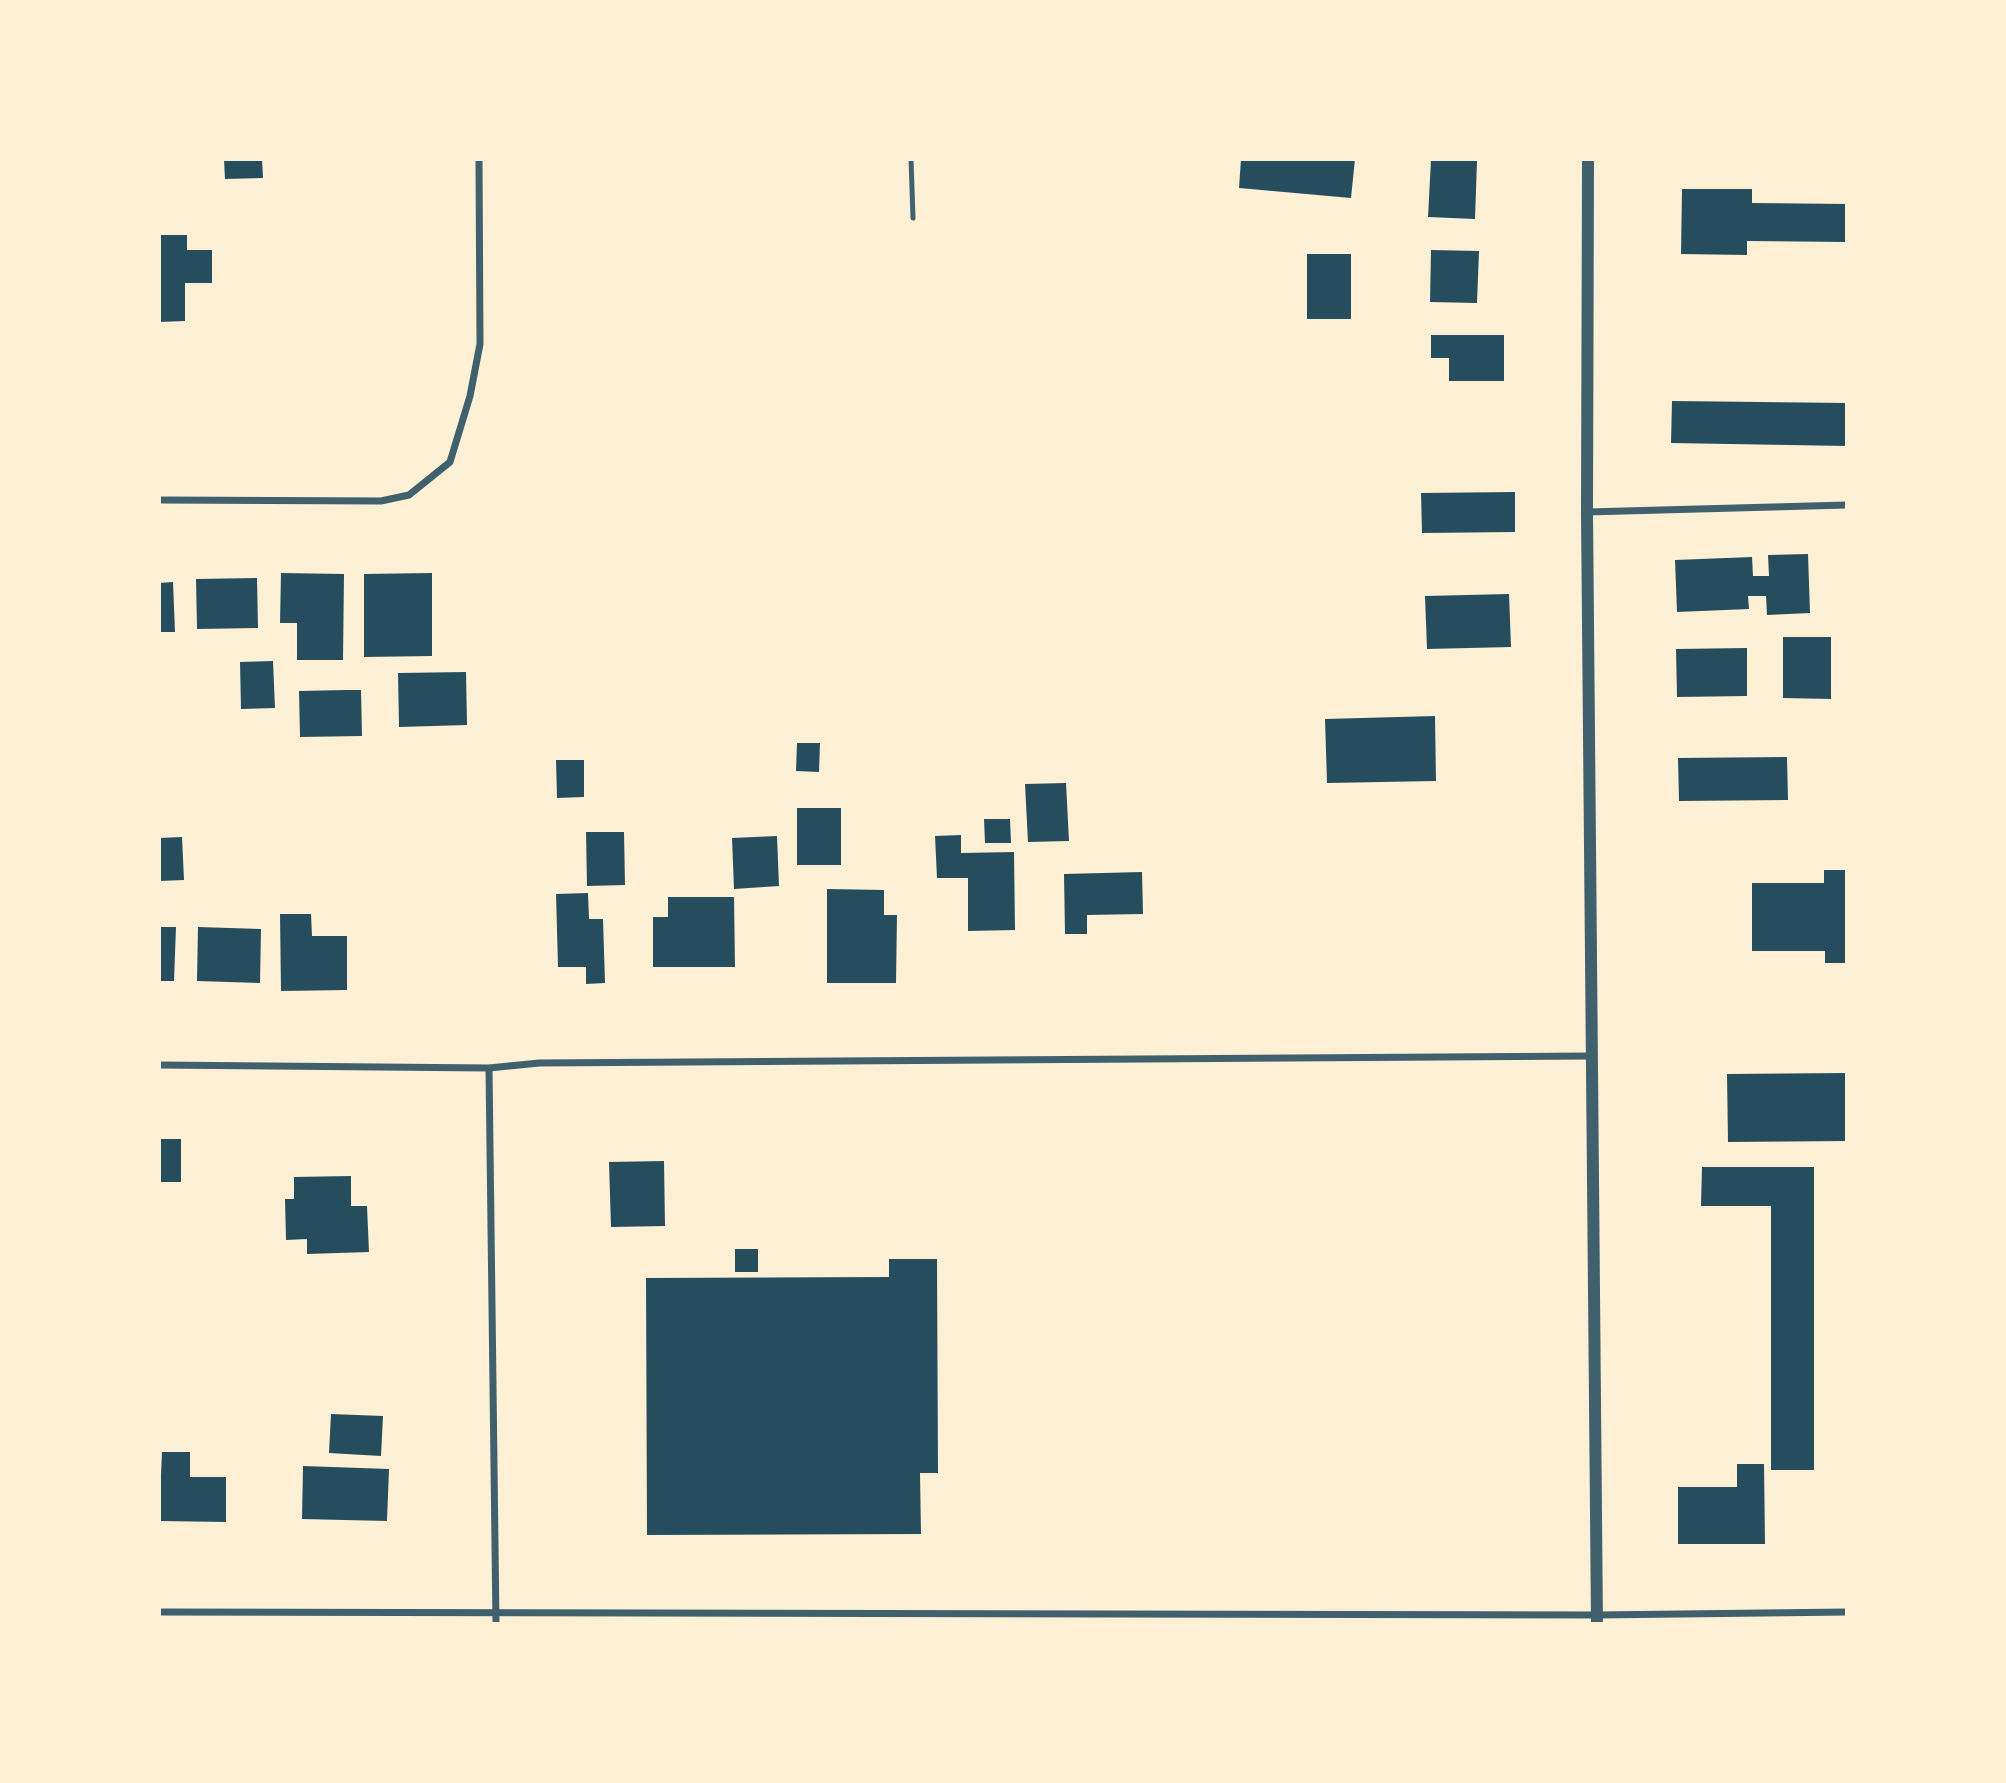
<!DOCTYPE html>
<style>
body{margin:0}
#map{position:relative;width:2006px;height:1783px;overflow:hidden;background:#fdf0d5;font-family:"PT Sans",sans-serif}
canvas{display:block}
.frame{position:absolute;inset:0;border:161px solid #fdf0d5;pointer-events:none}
</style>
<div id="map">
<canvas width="2006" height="1783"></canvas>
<div class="frame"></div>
</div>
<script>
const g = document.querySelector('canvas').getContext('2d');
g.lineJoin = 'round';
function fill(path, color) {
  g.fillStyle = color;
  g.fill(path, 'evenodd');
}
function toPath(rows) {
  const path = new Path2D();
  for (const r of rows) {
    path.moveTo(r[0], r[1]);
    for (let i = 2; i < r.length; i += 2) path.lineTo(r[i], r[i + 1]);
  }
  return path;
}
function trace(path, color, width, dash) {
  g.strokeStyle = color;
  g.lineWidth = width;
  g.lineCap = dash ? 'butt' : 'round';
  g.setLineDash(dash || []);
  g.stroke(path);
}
fill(toPath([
 [224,159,262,159,263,178,225,179],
 [1241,159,1355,159,1351,198,1239,188],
 [1431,160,1477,161,1475,219,1428,217],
 [1682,189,1752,189,1752,203,1847,204,1847,242,1747,241,1747,255,1681,254],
 [159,235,187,235,187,250,212,250,212,283,185,283,185,321,159,322],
 [1431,250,1479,251,1477,303,1430,302],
 [1307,254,1351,254,1351,319,1307,319],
 [1431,335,1504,335,1504,381,1449,381,1449,358,1431,358],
 [1672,401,1847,403,1847,446,1671,443],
 [1515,492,1515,532,1422,533,1421,493],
 [1808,554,1810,613,1767,615,1766,596,1748,596,1749,609,1677,612,1675,560,1752,557,1753,576,1769,576,1768,555],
 [281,573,344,574,343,660,297,660,297,623,280,623],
 [432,573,432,656,364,657,364,574],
 [257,578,258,628,197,629,196,579],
 [173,582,175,632,159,632,159,583],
 [1509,594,1511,647,1427,649,1425,596],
 [1783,637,1831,637,1831,699,1783,698],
 [1747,648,1747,696,1677,697,1676,649],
 [273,661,275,708,241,709,240,662],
 [466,672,467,725,399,727,398,673],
 [346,690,361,690,362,736,300,737,299,691],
 [1435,716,1436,781,1327,783,1325,719],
 [797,743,820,743,819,772,796,771],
 [1787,757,1788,800,1679,801,1678,758],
 [556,760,584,760,584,797,557,798],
 [1066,783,1069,841,1028,842,1025,784],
 [797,808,841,808,841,865,797,865],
 [984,819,1010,819,1011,843,985,843],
 [586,832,624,832,625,885,587,886],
 [961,835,961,853,1014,852,1015,930,968,931,968,878,937,878,935,836],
 [777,836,779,886,734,889,732,838],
 [182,837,184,880,159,881,159,838],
 [1824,870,1847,870,1847,963,1825,963,1825,951,1752,951,1752,883,1824,883],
 [1142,872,1143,914,1087,915,1087,934,1065,934,1064,874],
 [827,889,884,890,884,915,897,915,896,983,827,983],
 [588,893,589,919,603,919,605,983,586,984,586,967,558,967,556,894],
 [668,897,734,897,735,967,653,967,653,917,668,917],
 [280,914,311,914,312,936,347,936,347,990,281,991],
 [159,927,176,927,174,981,159,981],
 [198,927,261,929,260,983,197,981],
 [1847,1073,1847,1141,1728,1142,1727,1074],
 [159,1139,181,1139,181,1182,159,1182],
 [664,1161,665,1226,611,1227,609,1162],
 [1702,1167,1814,1167,1814,1470,1771,1470,1771,1206,1701,1206],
 [351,1176,351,1206,367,1206,369,1252,307,1254,307,1239,286,1240,285,1199,294,1199,294,1177],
 [735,1249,758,1249,758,1272,735,1272],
 [889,1259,937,1259,938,1473,920,1473,921,1534,647,1535,646,1278,889,1277],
 [331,1414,383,1416,381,1456,329,1453],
 [162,1452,190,1452,190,1477,226,1477,226,1522,159,1521],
 [1737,1464,1764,1464,1765,1544,1678,1544,1678,1487,1737,1487],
 [303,1466,389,1469,387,1521,302,1519]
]), '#264d5e');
trace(toPath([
 [911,159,913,218]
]), '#3f606c', 5);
trace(toPath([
 [159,500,381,501,409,495,450,462,470,396,480,344,479,159],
 [1587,512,1847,505],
 [159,1065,489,1068,539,1063,1592,1056],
 [489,1068,496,1624],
 [159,1612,1597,1615,1847,1612]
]), '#3f606c', 7);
trace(toPath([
 [1588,159,1587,512,1597,1624]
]), '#3f606c', 12);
</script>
